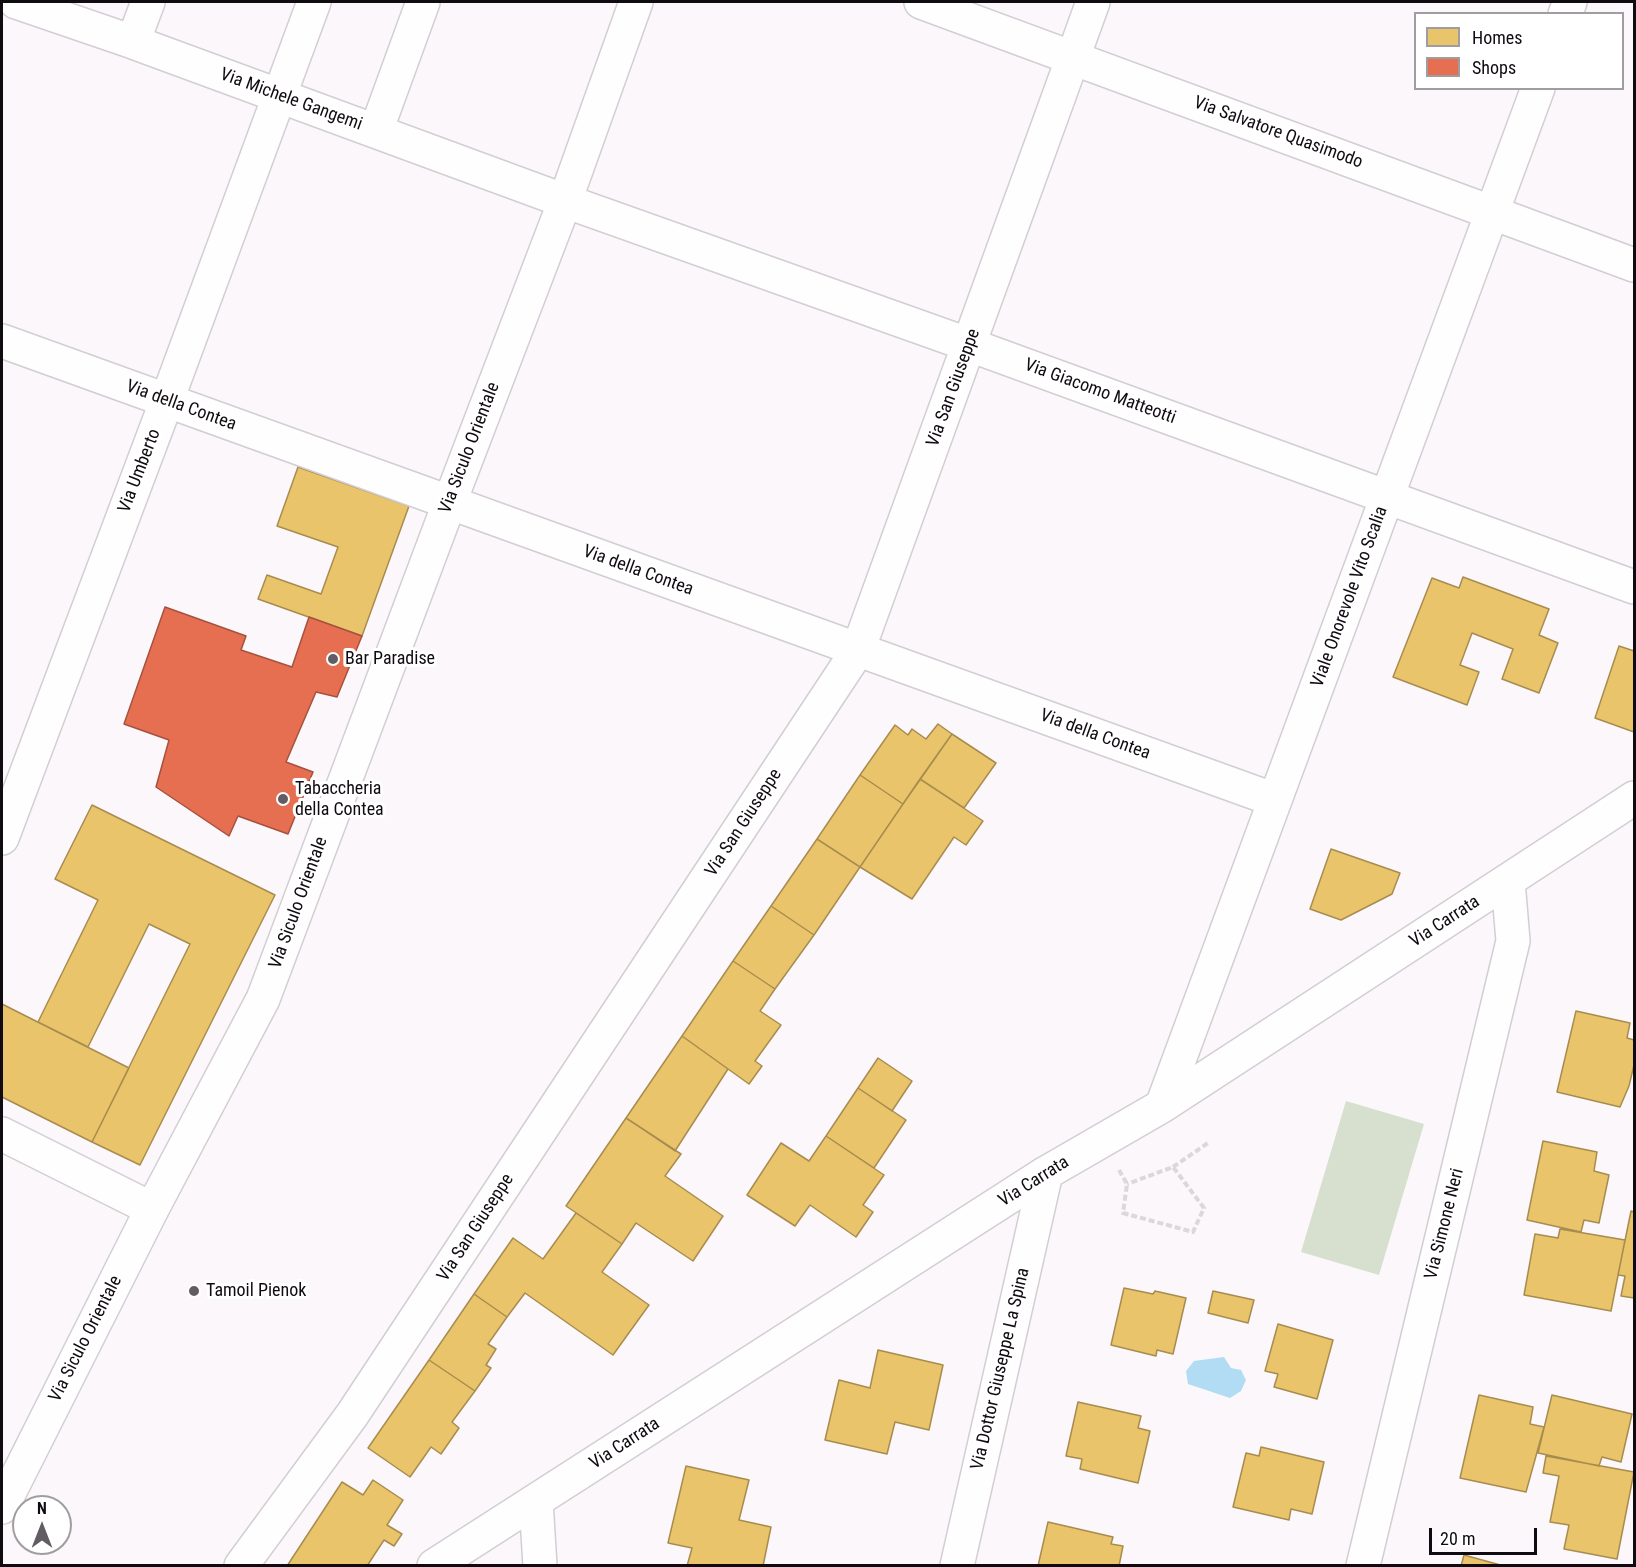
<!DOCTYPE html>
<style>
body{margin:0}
#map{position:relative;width:1636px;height:1567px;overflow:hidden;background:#fbf7fb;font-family:"Roboto Condensed",sans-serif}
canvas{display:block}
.frame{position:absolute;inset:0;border:3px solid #100a11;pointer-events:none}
.legend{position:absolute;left:1414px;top:12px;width:210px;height:78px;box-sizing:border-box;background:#fff;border:2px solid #9f9da0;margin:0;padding:8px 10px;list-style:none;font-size:18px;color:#100a11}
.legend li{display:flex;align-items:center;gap:12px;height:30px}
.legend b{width:30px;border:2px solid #9f9da0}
.north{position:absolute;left:12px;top:1495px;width:60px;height:60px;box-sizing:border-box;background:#fff;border:2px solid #9f9da0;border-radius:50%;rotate:0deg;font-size:16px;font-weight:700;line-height:24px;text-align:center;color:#100a11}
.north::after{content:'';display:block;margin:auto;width:21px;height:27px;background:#625d63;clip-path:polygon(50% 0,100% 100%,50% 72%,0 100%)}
.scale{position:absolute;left:1429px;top:1528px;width:108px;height:27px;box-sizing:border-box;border:3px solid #100a11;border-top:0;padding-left:8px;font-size:18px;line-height:21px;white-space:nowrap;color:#100a11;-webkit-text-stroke:4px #fff;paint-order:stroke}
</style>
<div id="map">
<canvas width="1636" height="1567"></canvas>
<div class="frame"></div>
<ul class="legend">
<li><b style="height:16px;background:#e9c46a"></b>Homes</li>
<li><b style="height:16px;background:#e76f51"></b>Shops</li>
</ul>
<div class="north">N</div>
<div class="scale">20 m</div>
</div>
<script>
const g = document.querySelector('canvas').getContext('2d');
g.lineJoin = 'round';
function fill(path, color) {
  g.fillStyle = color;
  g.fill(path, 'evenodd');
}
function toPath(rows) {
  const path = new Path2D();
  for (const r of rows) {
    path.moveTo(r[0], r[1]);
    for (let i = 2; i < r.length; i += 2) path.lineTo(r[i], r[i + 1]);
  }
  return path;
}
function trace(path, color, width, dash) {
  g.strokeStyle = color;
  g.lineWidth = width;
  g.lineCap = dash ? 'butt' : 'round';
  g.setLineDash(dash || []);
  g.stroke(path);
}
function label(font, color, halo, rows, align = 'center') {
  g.font = font + ' "Roboto Condensed",sans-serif';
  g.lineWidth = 6;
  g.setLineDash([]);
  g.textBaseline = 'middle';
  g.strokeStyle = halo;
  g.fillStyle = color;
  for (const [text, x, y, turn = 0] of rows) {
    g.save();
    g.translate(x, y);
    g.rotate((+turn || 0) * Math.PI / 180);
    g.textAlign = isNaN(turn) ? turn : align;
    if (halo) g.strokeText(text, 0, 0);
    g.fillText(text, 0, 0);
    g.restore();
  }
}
fill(toPath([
 [1346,1101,1424,1124,1379,1275,1301,1252]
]), '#d7dfce');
fill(toPath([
 [1224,1357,1231,1368,1241,1370,1246,1380,1241,1391,1230,1398,1188,1384,1186,1371,1194,1361]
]), '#b1dcf3');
const homes = toPath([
 [298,467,409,506,362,636,258,599,267,575,321,594,338,547,277,526,298,467],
 [1463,577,1549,609,1539,635,1558,643,1539,693,1502,679,1513,649,1472,633,1460,665,1479,672,1467,705,1393,677,1432,578,1459,588,1463,577],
 [1619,646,1634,651,1634,732,1595,718,1619,646],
 [938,724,952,734,903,804,860,775,895,725,908,735,912,729,926,739,938,724],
 [952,734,996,763,964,808,920,779,952,734],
 [860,775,903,804,860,867,817,839,860,775],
 [920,779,983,821,966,845,954,837,912,899,860,867,920,779],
 [92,805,275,895,140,1165,92,1142,190,944,149,924,88,1047,38,1022,98,900,55,879,92,805],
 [817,839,860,867,814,935,771,906,817,839],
 [1331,849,1400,873,1392,894,1341,920,1310,909,1331,849],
 [771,906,814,935,775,989,733,961,771,906],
 [733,961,775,989,760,1011,781,1025,755,1061,762,1066,749,1084,682,1036,733,961],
 [2,1004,129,1068,92,1142,2,1097,2,1004],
 [1576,1011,1630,1023,1627,1038,1634,1040,1634,1065,1629,1086,1620,1107,1557,1092,1576,1011],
 [682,1036,728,1069,675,1151,626,1118,682,1036],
 [878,1058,912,1081,892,1111,858,1088,878,1058],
 [858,1088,906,1120,874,1168,826,1136,858,1088],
 [626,1118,681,1154,665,1176,723,1216,693,1261,636,1223,622,1244,566,1206,626,1118],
 [826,1136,884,1175,863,1205,873,1212,856,1237,810,1205,795,1226,747,1195,781,1143,809,1161,826,1136],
 [1543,1141,1597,1152,1594,1171,1609,1175,1599,1223,1584,1220,1581,1232,1527,1220,1543,1141],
 [1631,1211,1634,1212,1634,1298,1621,1296,1625,1276,1618,1275,1631,1211],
 [576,1213,622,1244,602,1272,649,1305,613,1355,525,1293,507,1317,474,1294,513,1238,543,1259,576,1213],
 [1560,1229,1625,1240,1611,1311,1524,1295,1535,1234,1558,1238,1560,1229],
 [1124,1288,1153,1294,1155,1291,1186,1298,1173,1354,1157,1350,1156,1356,1111,1345,1124,1288],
 [1213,1291,1254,1300,1248,1323,1208,1313,1213,1291],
 [474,1294,507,1317,488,1344,496,1349,486,1365,491,1368,475,1391,429,1360,474,1294],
 [1278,1324,1333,1340,1317,1399,1274,1387,1278,1374,1265,1371,1278,1324],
 [878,1350,943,1365,929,1430,895,1422,887,1454,825,1440,839,1380,870,1388,878,1350],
 [429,1360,475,1391,452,1422,459,1428,441,1454,431,1447,410,1477,368,1448,429,1360],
 [1479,1395,1533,1407,1530,1424,1544,1427,1526,1492,1460,1478,1479,1395],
 [1552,1395,1632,1414,1621,1462,1602,1457,1599,1466,1538,1453,1552,1395],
 [1078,1402,1141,1416,1138,1428,1150,1431,1138,1483,1080,1469,1082,1459,1066,1456,1078,1402],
 [1261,1447,1324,1462,1312,1514,1291,1509,1289,1520,1233,1507,1246,1453,1259,1456,1261,1447],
 [1546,1456,1634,1472,1617,1559,1564,1549,1569,1525,1550,1522,1559,1476,1543,1473,1546,1456],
 [686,1466,749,1480,739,1520,771,1527,763,1566,687,1566,692,1548,668,1543,686,1466],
 [373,1480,403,1500,387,1525,402,1534,394,1546,384,1540,367,1566,287,1566,342,1482,363,1495,373,1480],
 [1048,1522,1113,1537,1111,1544,1123,1546,1119,1566,1038,1566,1048,1522],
 [1464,1555,1504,1566,1461,1566,1464,1555]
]);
fill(homes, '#e9c46a');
trace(homes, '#a88c4f', 1.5);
const shops = toPath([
 [165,607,246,636,241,650,292,667,309,617,362,636,337,697,316,692,286,762,313,772,288,834,238,816,229,836,156,787,169,740,124,724,165,607]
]);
fill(shops, '#e76f51');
trace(shops, '#a6513e', 1.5);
const minor = toPath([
 [16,2,133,42,565,201,970,345,1634,587],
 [921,2,1634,265],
 [1565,14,1570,2],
 [133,42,148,2],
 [376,131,423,2],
 [2,341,1275,800],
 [2,838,167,400,314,2],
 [1162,1106,1538,88],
 [2,1134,152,1209],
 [536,1501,540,1566],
 [241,1566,352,1415,858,650,1093,2],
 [434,1566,1046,1173,1162,1106,1634,798],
 [957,1566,1046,1173],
 [1363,1566,1513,941,1508,881]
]);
const major = toPath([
 [2,1507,152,1209,263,999,449,504,565,201,636,2]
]);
trace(minor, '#d3ced3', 36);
trace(major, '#d3ced3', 36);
trace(toPath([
 [1173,1167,1208,1143],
 [1119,1170,1127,1184,1123,1213,1193,1232,1204,1208,1173,1167,1127,1184]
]), '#dad8da', 4, [6, 3]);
trace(minor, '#fefefe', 33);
trace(major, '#fefefe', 33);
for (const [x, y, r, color] of [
 [333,659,6,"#625d63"],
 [283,799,6,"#625d63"],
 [194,1291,6,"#625d63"]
]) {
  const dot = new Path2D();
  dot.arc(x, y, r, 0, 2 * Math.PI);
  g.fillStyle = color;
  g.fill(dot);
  trace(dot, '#fff', 2);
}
label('18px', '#100a11', '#fff', [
 ["Via Michele Gangemi",291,100,20],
 ["Via Salvatore Quasimodo",1278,133,20],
 ["Via San Giuseppe",954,388,-70],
 ["Via Giacomo Matteotti",1100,392,20],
 ["Via della Contea",181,406,20],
 ["Via Siculo Orientale",470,448,-69],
 ["Via Umberto",140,471,-69],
 ["Via della Contea",638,571,20],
 ["Viale Onorevole Vito Scalia",1350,597,-70],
 ["Via della Contea",1095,735,20],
 ["Via San Giuseppe",744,823,-57],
 ["Via Siculo Orientale",299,903,-70],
 ["Via Carrata",1445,922,-33],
 ["Via Carrata",1034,1182,-32],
 ["Via Simone Neri",1445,1224,-76],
 ["Via San Giuseppe",476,1228,-57],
 ["Via Siculo Orientale",86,1339,-63],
 ["Via Dottor Giuseppe La Spina",1001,1369,-77],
 ["Via Carrata",625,1444,-33]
]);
label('18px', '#100a11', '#fff', [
 ["Bar Paradise",345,659],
 ["Tabaccheria",295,789],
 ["della Contea",295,810],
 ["Tamoil Pienok",206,1291]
], 'left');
</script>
